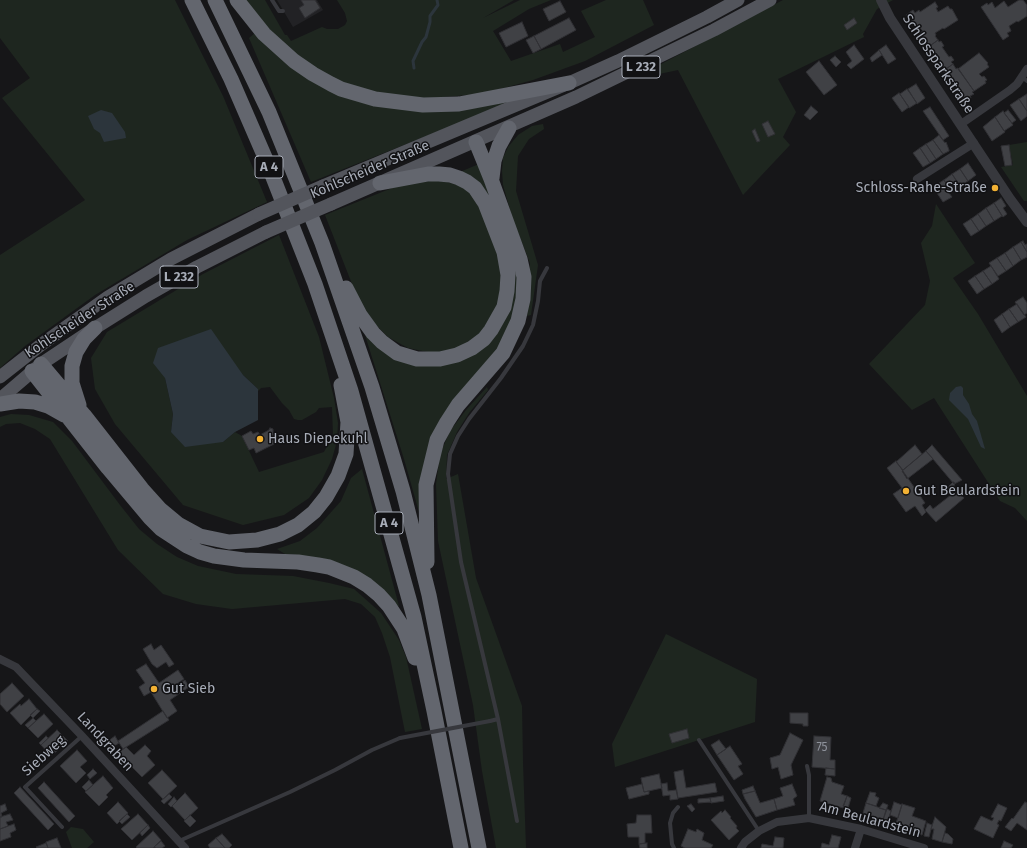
<!DOCTYPE html>
<meta charset="utf-8">
<style>
body{margin:0}
canvas{display:block;background:#161618}
</style>
<canvas width="1027" height="848"></canvas>
<script>
const g = document.querySelector('canvas').getContext('2d');
g.lineJoin = 'round';
function fill(path, color) {
  g.fillStyle = color;
  g.fill(path, 'evenodd');
}
function toPath(rows) {
  const path = new Path2D();
  for (const r of rows) {
    path.moveTo(r[0], r[1]);
    for (let i = 2; i < r.length; i += 2) path.lineTo(r[i], r[i + 1]);
  }
  return path;
}
function trace(path, color, width, dash) {
  g.strokeStyle = color;
  g.lineWidth = width;
  g.lineCap = dash ? 'butt' : 'round';
  g.setLineDash(dash || []);
  g.stroke(path);
}
function label(font, color, halo, rows, align = 'center') {
  g.font = font + ' "Fira Sans",sans-serif';
  g.lineWidth = 3;
  g.setLineDash([]);
  g.textBaseline = 'middle';
  g.strokeStyle = halo;
  g.fillStyle = color;
  for (const [text, x, y, turn = 0] of rows) {
    g.save();
    g.translate(x, y);
    g.rotate((+turn || 0) * Math.PI / 180);
    g.textAlign = isNaN(turn) ? turn : align;
    if (halo) g.strokeText(text, 0, 0);
    g.fillText(text, 0, 0);
    g.restore();
  }
}
fill(toPath([
 [277,0,317,0,323,10,293,27]
]), '#222225');
fill(toPath([
 [0,0,175,0,223,96,267,202,187,240,95,295,25,346,0,368,0,255,85,200,2,98,30,78,0,38],
 [244,0,265,0,285,35,287,35,291,41,322,27,327,29,338,29,345,25,347,21,345,13,337,0,514,0,483,18,520,0,551,0,529,9,493,31,511,61,560,44,563,52,595,37,581,11,606,0,643,0,654,25,585,61,533,80,482,94,417,99,381,95,337,80,298,57,282,44],
 [783,0,893,0,877,9,863,34,864,37,778,79,796,112,783,137,790,145,743,195,678,70,640,78,646,72],
 [255,33,371,103,511,99,512,102,311,182,249,38],
 [543,124,544,129,529,139,518,156,516,191,538,265,531,315,527,316,530,263,513,220,503,185,502,171,503,158,508,147,518,135,532,126],
 [1027,142,1027,201,1024,201,1001,167,1013,165,1009,145],
 [479,164,515,260,518,297,505,338,490,361,452,405,419,512,404,459,365,335,424,365,495,334,510,261,460,172],
 [440,180,465,187,479,204,498,254,502,279,499,301,491,321,475,339,456,350,437,354,408,348,388,337,374,323,363,307,354,289,325,215,402,184],
 [936,204,975,263,953,278,978,314,1027,396,1027,521,1015,508,1000,501,934,398,912,410,869,364,925,305,930,281,921,243,932,226],
 [279,235,319,337,334,398,338,423,337,441,332,459,322,480,309,498,284,515,243,525,183,505,115,424,95,389,91,358,107,332,203,274],
 [243,375,258,389,258,391,261,388,270,387,282,403,289,410,294,419,298,420,302,420,316,412,319,408,332,407,333,435,324,452,259,472,242,436,235,432,223,442,171,432,173,414,165,378],
 [487,387,488,390,469,413,457,432,447,455,446,479,458,474,476,578,522,706,523,763,526,848,496,848,482,771,473,705,438,541,436,484,440,454,450,431,466,410],
 [11,414,29,415,53,422,72,441,120,505,139,529,157,544,177,557,198,566,236,574,293,576,329,583,354,589,381,613,399,640,406,657,422,729,405,732,390,657,382,633,375,617,361,604,345,599,232,609,196,604,163,594,118,550,50,439,35,429,20,423,6,424,0,427,0,417],
 [362,469,399,606,395,605,319,560,309,556,285,554,277,549,300,541,317,528,341,501,351,478],
 [666,634,757,679,755,722,615,767,612,744],
 [71,827,83,829,94,842,87,848,72,848,66,832]
]), '#1e261f');
fill(toPath([
 [101,110,112,113,125,132,126,138,104,142,100,133,94,129,88,116],
 [211,329,243,375,258,389,258,420,235,432,223,442,185,447,171,432,173,414,165,378,153,363,158,348],
 [961,386,963,388,963,395,969,404,972,414,977,421,985,449,981,447,968,419,949,400,950,393,956,387]
]), '#2c353c');
trace(toPath([
 [414,68,413,61,422,42,426,37,430,22,430,16,438,5,437,0]
]), '#2c353c', 3);
const building = toPath([
 [301,0,315,0,320,8,305,18,299,8,304,5,301,0],
 [1019,0,1023,0,1027,5,1027,16,1018,22,1017,21,1009,26,1011,31,1007,33,1009,36,1003,40,981,7,987,3,988,5,992,2,995,8,1004,1,1008,7,1019,0],
 [560,1,566,12,549,21,543,9,560,1],
 [935,2,938,7,936,8,938,12,948,6,950,9,952,9,958,20,944,29,943,28,935,33,936,35,935,36,938,40,927,48,921,39,923,37,920,33,923,31,917,25,916,26,911,19,910,20,906,15,913,10,915,13,919,10,920,12,935,2],
 [569,18,576,30,541,49,534,36,569,18],
 [854,18,857,23,847,30,844,25,854,18],
 [522,22,528,36,506,47,499,33,522,22],
 [534,36,541,49,533,53,526,40,534,36],
 [938,40,939,42,941,41,944,46,942,47,949,57,951,56,954,60,951,62,953,64,943,71,927,48,938,40],
 [854,45,864,59,851,69,847,65,852,61,846,52,854,45],
 [886,45,896,59,888,64,879,50,886,45],
 [879,50,882,55,872,62,870,58,879,50],
 [979,53,988,63,987,64,989,67,979,74,982,77,984,76,987,80,985,81,986,83,974,91,958,69,979,53],
 [835,56,841,62,836,67,830,60,835,56],
 [819,61,837,85,824,95,806,72,819,61],
 [953,64,956,69,958,68,974,91,972,92,974,94,970,96,971,98,964,103,958,91,959,90,957,86,959,85,956,82,953,84,943,71,953,64],
 [916,84,925,98,917,104,908,89,916,84],
 [907,89,917,103,909,108,900,94,907,89],
 [899,93,909,107,902,112,892,98,899,93],
 [1027,94,1027,111,1019,99,1027,94],
 [1019,99,1027,111,1027,116,1021,121,1010,105,1019,99],
 [811,106,818,112,810,120,804,115,811,106],
 [930,107,949,136,943,140,923,111,930,107],
 [1008,110,1016,120,1012,123,1004,113,1008,110],
 [1003,111,1013,125,1004,131,995,117,1003,111],
 [995,117,1005,132,992,141,983,127,995,117],
 [768,121,775,134,768,137,762,124,768,121],
 [755,129,760,141,757,142,752,131,755,129],
 [939,135,945,143,946,142,949,150,949,151,943,154,933,140,939,135],
 [933,140,943,154,936,159,926,144,933,140],
 [926,144,936,159,930,163,920,148,926,144],
 [1009,145,1012,165,1005,166,1001,146,1009,145],
 [920,148,930,163,923,167,913,153,920,148],
 [968,163,976,175,968,181,960,169,968,163],
 [960,169,968,181,960,186,952,174,960,169],
 [952,174,960,186,952,192,944,180,952,174],
 [944,180,952,192,949,193,952,197,943,202,933,187,944,180],
 [1001,198,1006,206,1003,208,1007,214,1003,217,994,203,1001,198],
 [994,203,1002,216,994,221,986,208,994,203],
 [986,208,994,221,986,226,978,214,986,208],
 [978,214,986,226,979,231,971,219,978,214],
 [971,219,979,231,971,236,963,224,971,219],
 [1023,241,1025,245,1027,244,1027,252,1021,242,1023,241],
 [1021,242,1027,252,1027,257,1021,260,1013,247,1021,242],
 [1013,247,1021,260,1013,266,1005,253,1013,247],
 [1005,253,1013,266,1006,271,997,258,1005,253],
 [997,258,1006,271,998,276,989,263,997,258],
 [991,266,999,279,992,284,983,271,991,266],
 [983,271,992,284,984,289,975,276,983,271],
 [975,276,984,289,977,294,968,281,975,276],
 [1023,297,1027,303,1027,313,1024,315,1015,302,1023,297],
 [1017,304,1026,317,1018,322,1009,309,1017,304],
 [1009,309,1018,322,1010,327,1002,314,1009,309],
 [1002,314,1010,327,1002,333,994,320,1002,314],
 [270,428,273,429,273,432,278,442,256,453,254,448,249,450,242,436,251,431,253,434,258,432,260,435,269,430,270,428],
 [915,445,922,454,903,470,896,462,915,445],
 [932,445,962,480,954,484,933,459,926,451,932,445],
 [926,451,933,459,907,479,902,471,926,451],
 [896,461,925,503,922,505,926,512,922,516,915,506,906,512,893,494,902,488,887,468,896,461],
 [953,482,955,483,954,486,964,498,936,522,925,510,930,505,933,509,951,495,946,489,953,482],
 [151,644,154,650,161,645,174,664,169,667,166,662,157,668,152,664,143,649,151,644],
 [146,664,159,683,178,670,184,679,165,692,165,693,185,680,189,687,170,700,177,711,167,718,151,692,144,696,139,687,145,683,136,670,146,664],
 [12,683,24,696,7,712,0,704,0,694,12,683],
 [29,699,37,709,21,725,10,713,20,704,21,706,29,699],
 [37,709,40,711,33,718,30,715,37,709],
 [163,711,169,720,123,749,118,741,163,711],
 [790,713,808,713,808,726,803,726,803,724,790,723,790,713],
 [44,714,53,724,38,738,28,728,44,714],
 [33,718,36,721,28,728,25,725,33,718],
 [687,729,689,738,672,743,669,734,687,729],
 [57,730,68,741,51,756,41,745,57,730],
 [790,733,803,740,791,765,793,775,781,779,778,767,772,769,770,758,780,755,790,733],
 [46,736,48,738,41,745,39,743,46,736],
 [115,736,119,743,111,748,107,742,115,736],
 [814,736,831,737,830,760,835,760,835,769,812,767,814,736],
 [719,740,726,749,717,755,711,745,719,740],
 [145,745,151,751,147,756,155,765,142,777,118,753,126,747,134,755,145,745],
 [730,746,742,764,738,766,743,774,734,780,717,755,730,746],
 [77,750,87,761,80,767,86,773,76,783,60,766,77,750],
 [826,768,835,769,835,776,825,775,826,768],
 [93,769,97,773,90,779,87,775,93,769],
 [162,770,177,786,163,799,148,783,162,770],
 [683,770,686,788,715,783,717,792,678,798,674,772,683,770],
 [659,774,662,788,644,792,641,778,659,774],
 [103,776,113,788,106,795,108,797,99,806,85,792,103,776],
 [827,777,831,778,832,782,844,786,841,794,847,796,843,808,820,801,827,777],
 [89,780,93,785,86,791,82,787,89,780],
 [44,782,75,816,69,822,38,788,44,782],
 [667,783,668,791,676,790,678,799,670,800,670,795,663,796,661,784,667,783],
 [642,784,644,792,649,791,649,794,629,799,626,788,642,784],
 [792,784,797,796,793,799,795,805,777,810,774,799,783,796,780,788,792,784],
 [753,786,755,791,743,794,742,790,753,786],
 [20,787,54,824,48,830,14,793,20,787],
 [755,791,760,803,774,799,777,810,756,817,745,799,743,794,755,791],
 [870,792,876,793,875,796,879,798,876,806,866,803,870,792],
 [185,793,198,808,185,820,172,806,185,793],
 [169,794,172,797,164,804,161,801,169,794],
 [723,796,724,801,711,803,710,798,723,796],
 [847,796,851,798,848,808,843,806,847,796],
 [174,797,177,801,171,807,168,804,174,797],
 [710,798,711,802,698,803,698,799,710,798],
 [118,802,128,813,117,824,107,813,118,802],
 [894,802,902,805,898,818,890,815,894,802],
 [1025,802,1027,803,1027,830,1017,823,1011,831,1005,827,1012,818,1013,819,1025,802],
 [866,803,886,810,883,820,863,813,866,803],
 [883,803,888,805,886,810,879,808,883,803],
 [5,804,7,810,1,813,2,817,0,817,0,806,5,804],
 [691,804,695,809,692,812,687,806,691,804],
 [902,804,915,808,912,816,926,821,922,835,895,827,902,804],
 [998,804,1007,808,1001,821,999,820,997,824,999,825,993,838,974,829,981,816,992,821,994,818,991,817,998,804],
 [887,809,891,811,887,823,873,819,873,816,883,820,887,809],
 [725,810,731,817,730,818,737,826,736,828,739,831,729,840,711,820,721,811,722,813,725,810],
 [10,814,13,820,6,822,8,826,0,829,0,817,10,814],
 [127,814,130,817,122,824,119,821,127,814],
 [138,814,148,825,132,840,121,829,138,814],
 [190,815,196,821,190,827,184,821,190,815],
 [637,815,651,815,652,833,645,833,645,843,639,844,639,837,628,837,627,824,636,823,637,815],
 [935,817,946,827,942,842,932,839,934,829,931,829,935,817],
 [927,823,932,825,929,837,924,836,927,823],
 [14,824,16,830,10,833,11,837,0,841,0,829,14,824],
 [148,825,150,828,142,836,140,833,148,825],
 [688,829,696,832,697,829,704,833,702,840,713,845,711,848,685,848,681,846,688,829],
 [153,831,161,840,153,848,137,848,136,847,153,831],
 [945,833,948,834,953,839,952,844,942,842,945,833],
 [222,834,232,845,229,848,225,848,216,838,222,834],
 [832,835,841,837,838,848,821,848,822,843,829,845,832,835],
 [775,837,784,838,783,848,761,848,762,844,773,846,775,837],
 [57,838,61,848,48,848,46,842,57,838],
 [216,838,225,848,210,848,208,845,216,838],
 [161,841,165,846,162,848,156,848,154,847,161,841],
 [1004,841,1013,845,1011,848,1001,848,1004,841],
 [46,843,48,848,37,848,36,847,46,843],
 [647,843,647,848,640,848,639,844,647,843]
]);
fill(building, '#404145');
trace(building, '#303034', 1);
trace(toPath([
 [272,0,279,11,283,11],
 [1022,77,1027,81],
 [498,719,461,562,448,474,450,454,458,436,469,419,501,378,523,346,533,325,538,301,540,281,547,268],
 [490,721,498,719,517,821],
 [699,740,759,831],
 [807,766,809,775,809,818],
 [62,827,25,787,82,736],
 [179,841,290,792,335,770,372,750,400,738],
 [674,848,672,844,670,823,673,813,678,807]
]), '#37383d', 4);
trace(toPath([
 [961,124,1010,90,1017,84,1027,69],
 [917,179,974,143],
 [0,659,16,667,82,736,185,848],
 [741,848,745,842,759,831,777,822,809,818,861,829,924,848],
 [855,848,861,829]
]), '#37383d', 8);
trace(toPath([
 [881,0,890,18,1010,199,1027,222]
]), '#37383d', 10);
trace(toPath([
 [323,186,569,83,618,61,707,17,738,0],
 [331,204,576,97,714,30,770,0],
 [0,377,42,344,108,297,171,259,259,214],
 [0,399,41,364,95,328,146,296,197,267,266,232]
]), '#53555c', 13);
trace(toPath([
 [192,0,231,79,267,162,315,284,351,391,414,617,434,711,461,848],
 [215,0,269,112,322,243,372,387,403,491,429,595,479,848],
 [237,0,264,34,294,61,313,74,331,84,341,89,375,99,423,105,459,104,569,83],
 [492,178,494,161,499,146,509,128],
 [346,288,360,315,373,333,382,342,397,353,417,359,440,359,457,355,472,348,484,339,491,330,504,307,507,291,508,275,504,252,485,203,475,188,467,182,459,178,450,175,439,174,428,174,380,183],
 [41,364,84,415,142,489,160,509,178,524,200,536,229,542,257,540,280,534,298,525,314,512,326,497,338,476,346,454,348,422,341,385],
 [32,371,108,468,150,518,161,529,187,546,200,552,214,556,244,560,298,562,318,565,329,567,354,577,367,585,379,595,389,606,404,629,415,658],
 [0,404,19,401,35,402,48,406,64,415],
 [79,405,72,383,72,366,76,352,84,339,95,328],
 [427,562,426,485,437,440,447,422,458,405,503,353,518,321,523,299,524,277,520,259,491,179,476,142]
]), '#63666e', 15);
trace(toPath([
 [400,738,490,721]
]), '#37383d', 4);
trace(toPath([
 [259,214,323,186],
 [266,232,331,204]
]), '#53555c', 13);
for (const [x, y, r, color] of [
 [995,188,4,"#f2b134"],
 [260,439,4,"#f2b134"],
 [906,491,4,"#f2b134"],
 [154,689,4,"#f2b134"]
]) {
  const dot = new Path2D();
  dot.arc(x, y, r, 0, 2 * Math.PI);
  g.fillStyle = color;
  g.fill(dot);
  trace(dot, '#111113', 1.5);
}
label('12px', '#8e929b', null, [
 ["75",822,748]
]);
for (const [x, y, w] of [
 [641,67,38],
 [269,167,28],
 [179,277,38],
 [389,523,28]
]) {
  const box = new Path2D();
  box.roundRect(x - w / 2, y - 11, w, 22, 3);
  g.fillStyle = '#111113';
  g.fill(box);
  trace(box, '#a8adb8', 1);
}
label('bold 13px', '#a8adb8', null, [
 ["L 232",641,67],
 ["A 4",269,167],
 ["L 232",179,277],
 ["A 4",389,523]
]);
label('14px', '#a8adb8', '#111113', [
 ["Schlossparkstraße",938,64,56],
 ["Kohlscheider Straße",370,170,-23],
 ["Kohlscheider Straße",80,320,-33],
 ["Landgraben",105,742,47],
 ["Siebweg",44,756,-42],
 ["Am Beulardstein",870,820,15]
]);
label('14px', '#a8adb8', '#111113', [
 ["Schloss-Rahe-Straße",987,188,"right"],
 ["Haus Diepekuhl",268,439],
 ["Gut Beulardstein",914,491],
 ["Gut Sieb",162,689]
], 'left');
</script>
